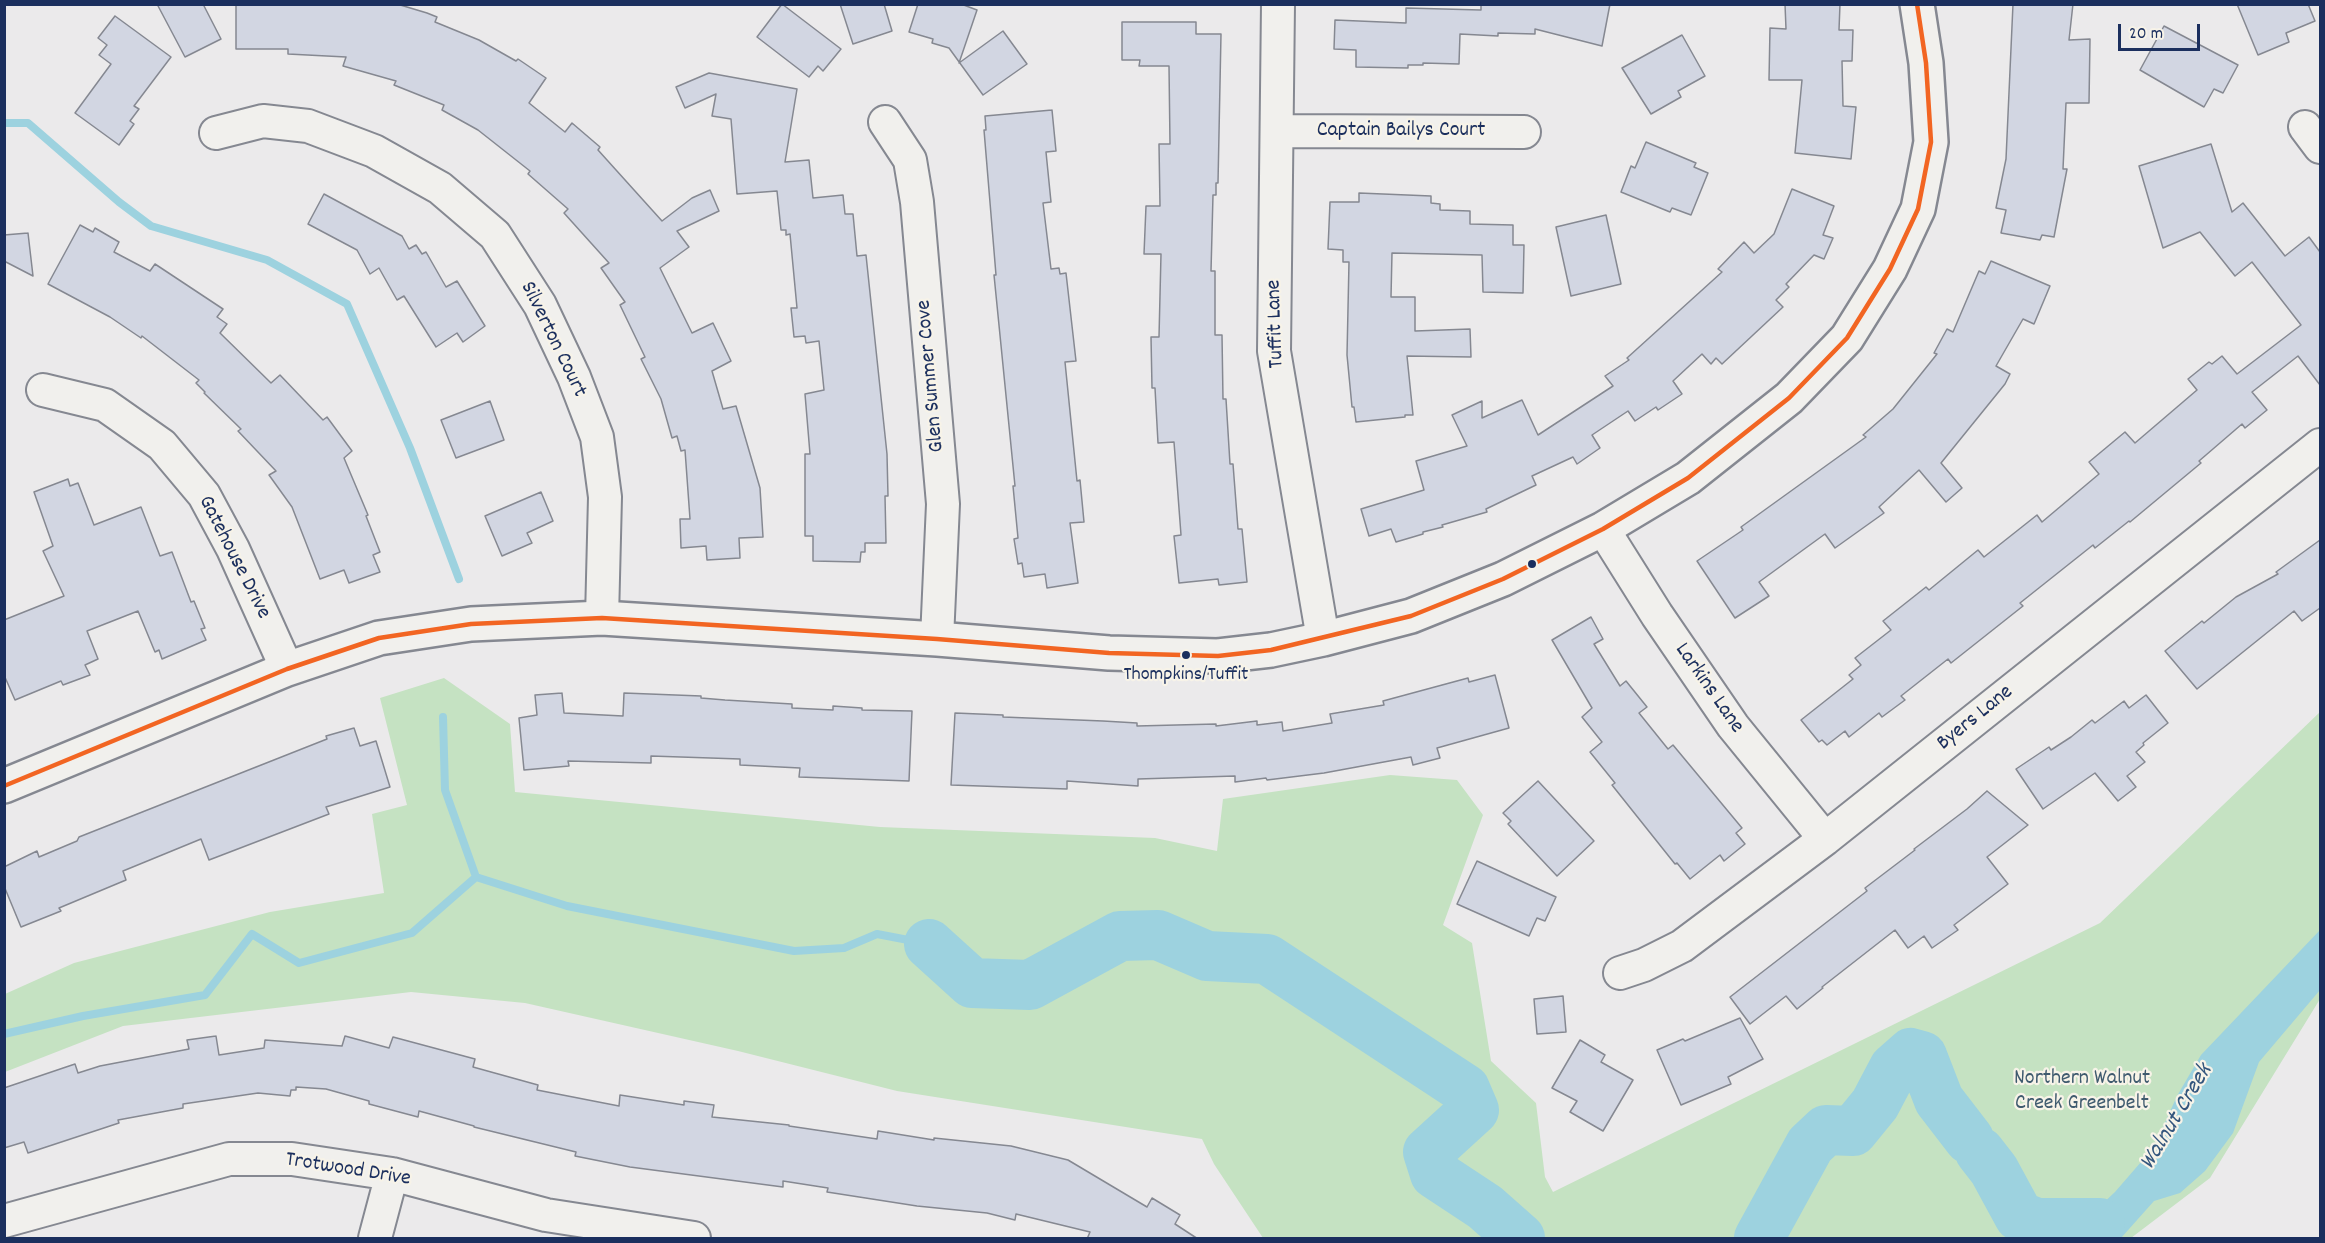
<!DOCTYPE html>
<style>
body{margin:0}
#map{position:relative;width:2325px;height:1243px;overflow:hidden;background:#ebeaeb;font-family:Dekko,sans-serif}
canvas{display:block}
.frame{position:absolute;inset:0;border:6px solid #1b2f5e;pointer-events:none}
.scale{position:absolute;left:2118px;top:24px;width:82px;height:27px;box-sizing:border-box;border:3px solid #1b2f5e;border-top:0;padding-left:8px;font-size:18px;line-height:21px;white-space:nowrap;color:#1b2f5e;-webkit-text-stroke:4px #f7f3e8;paint-order:stroke}
</style>
<div id="map">
<canvas width="2325" height="1243"></canvas>
<div class="frame"></div>
<div class="scale">20 m</div>
</div>
<script>
const g = document.querySelector('canvas').getContext('2d');
g.lineJoin = 'round';
function fill(path, color) {
  g.fillStyle = color;
  g.fill(path, 'evenodd');
}
function toPath(rows) {
  const path = new Path2D();
  for (const r of rows) {
    path.moveTo(r[0], r[1]);
    for (let i = 2; i < r.length; i += 2) path.lineTo(r[i], r[i + 1]);
  }
  return path;
}
function trace(path, color, width, dash) {
  g.strokeStyle = color;
  g.lineWidth = width;
  g.lineCap = dash ? 'butt' : 'round';
  g.setLineDash(dash || []);
  g.stroke(path);
}
function label(font, color, halo, rows, align = 'center') {
  g.font = font + ' Dekko,sans-serif';
  g.lineWidth = 4.5;
  g.setLineDash([]);
  g.textBaseline = 'middle';
  g.strokeStyle = halo;
  g.fillStyle = color;
  for (const [text, x, y, turn = 0] of rows) {
    g.save();
    g.translate(x, y);
    g.rotate((+turn || 0) * Math.PI / 180);
    g.textAlign = isNaN(turn) ? turn : align;
    if (halo) g.strokeText(text, 0, 0);
    g.fillText(text, 0, 0);
    g.restore();
  }
}
fill(toPath([
 [444,678,510,724,515,792,880,827,1155,838,1217,851,1223,799,1390,775,1457,780,1483,815,1443,925,1472,943,1491,1061,1536,1103,1545,1177,1553,1192,2100,923,2320,712,2320,999,2210,1178,2131,1238,1263,1238,1214,1164,1202,1139,897,1091,738,1051,525,1003,411,992,123,1026,5,1072,5,994,74,963,270,912,384,893,372,814,407,805,380,698]
]), '#c5e2c2');
fill(toPath([
 [2320,930,2320,990,2259,1062,2233,1133,2205,1171,2180,1193,2154,1201,2121,1238,2066,1238,2115,1192,2154,1147,2177,1096,2201,1055]
]), '#9dd2df');
trace(toPath([
 [4,123,28,123,119,202,151,226,267,260,347,304,410,448,459,579],
 [443,717,445,790,476,877,567,906,794,951,844,948,877,934,929,944],
 [4,1034,83,1016,205,995,252,934,299,963,412,933,476,877]
]), '#9dd2df', 8);
trace(toPath([
 [929,944,972,983,1030,985,1120,936,1158,935,1207,956,1267,959,1465,1089,1474,1110,1428,1152,1435,1174,1485,1207,1520,1238],
 [1980,1152,1994,1170,2019,1216,2037,1223,2100,1223],
 [1759,1238,1810,1145,1826,1130,1853,1131,1875,1104,1894,1068,1911,1053,1922,1056,1939,1100,1969,1139]
]), '#9dd2df', 50);
const building = toPath([
 [157,4,203,4,221,39,185,57,157,4],
 [236,4,397,4,427,13,437,17,435,22,479,40,516,61,518,59,546,78,529,103,565,132,572,123,600,147,598,150,662,221,692,198,710,190,719,211,677,231,689,247,660,268,692,333,713,323,731,361,712,371,723,409,736,406,760,488,763,537,739,538,740,558,707,560,706,546,681,548,680,519,690,519,685,450,681,451,677,436,672,438,661,399,641,359,645,357,620,305,625,302,601,268,609,263,564,213,568,209,528,174,530,171,478,130,442,110,444,105,394,85,396,81,343,66,346,57,288,54,288,49,236,49,236,4],
 [782,4,841,49,823,71,818,66,809,77,757,37,782,4],
 [840,4,884,4,892,31,853,44,840,4],
 [918,4,961,4,977,10,959,63,1003,31,1027,64,983,95,949,48,932,43,933,39,909,32,918,4],
 [1481,4,1610,4,1602,46,1535,29,1535,34,1498,33,1498,36,1460,34,1459,64,1423,63,1423,65,1408,65,1408,68,1356,67,1356,50,1334,49,1335,20,1406,23,1406,8,1481,10,1481,4],
 [1785,4,1840,4,1839,30,1853,30,1852,61,1842,61,1843,106,1856,107,1851,159,1795,153,1802,80,1769,80,1770,28,1786,29,1785,4],
 [2013,4,2073,4,2069,40,2090,39,2089,103,2066,103,2063,169,2067,169,2054,237,2042,235,2040,240,2001,233,2006,210,1996,208,2006,159,2013,4],
 [2237,4,2308,4,2315,21,2286,33,2289,42,2258,55,2237,4],
 [115,16,171,57,134,106,139,109,130,121,134,124,119,145,75,113,111,64,99,55,107,45,98,38,115,16],
 [1122,22,1196,22,1196,34,1221,34,1218,183,1216,183,1216,195,1213,195,1211,271,1215,271,1215,335,1222,335,1223,399,1226,399,1230,464,1233,464,1238,529,1242,529,1247,582,1219,585,1218,579,1179,583,1174,536,1181,535,1174,442,1158,443,1155,388,1152,388,1151,337,1159,337,1161,254,1144,254,1146,206,1160,206,1159,144,1170,144,1169,66,1139,66,1140,60,1122,60,1122,22],
 [2164,26,2238,65,2223,93,2214,89,2204,107,2140,70,2164,26],
 [1682,35,1705,76,1678,91,1681,97,1651,114,1622,68,1682,35],
 [709,73,797,89,785,162,809,160,813,198,843,195,845,214,853,214,857,256,866,255,887,454,888,496,885,496,886,543,865,543,865,552,861,552,860,562,813,561,813,536,805,536,805,454,810,454,805,394,824,390,819,341,806,343,805,336,794,337,791,308,797,308,790,234,786,235,786,230,781,230,777,191,737,194,731,119,712,116,716,94,685,108,676,87,709,73],
 [1052,110,1056,151,1046,152,1051,202,1043,203,1051,269,1059,268,1060,274,1066,273,1076,361,1065,362,1077,481,1080,480,1084,522,1070,523,1078,583,1047,588,1045,574,1024,577,1022,563,1018,564,1014,539,1018,538,1013,486,1015,486,994,275,996,275,984,130,986,130,985,116,1052,110],
 [1646,142,1696,163,1694,167,1708,173,1691,215,1672,208,1670,212,1621,192,1631,166,1635,168,1646,142],
 [2211,144,2232,212,2243,203,2285,256,2309,237,2320,252,2320,385,2298,356,2252,392,2267,410,2245,428,2242,424,2199,461,2201,463,2130,522,2129,521,2095,548,2093,545,2020,603,2023,606,1951,663,1948,659,1901,696,1905,700,1882,717,1879,713,1849,737,1845,731,1827,745,1822,740,1819,742,1801,720,1853,679,1849,675,1861,665,1855,658,1891,630,1883,621,1926,587,1929,590,1978,550,1984,557,2037,515,2042,522,2099,474,2089,462,2125,432,2135,443,2197,390,2188,379,2209,362,2212,364,2222,356,2237,374,2301,325,2252,262,2235,276,2200,232,2163,248,2139,166,2211,144],
 [1792,189,1834,206,1823,235,1833,238,1824,259,1814,255,1786,284,1789,287,1776,300,1783,307,1722,364,1716,358,1711,364,1702,354,1673,381,1682,394,1658,410,1656,407,1635,421,1628,411,1592,435,1600,448,1577,464,1573,457,1532,476,1536,485,1486,509,1487,512,1442,525,1443,527,1423,532,1423,534,1396,542,1391,529,1369,536,1361,509,1424,490,1416,461,1467,446,1452,415,1482,401,1482,418,1522,400,1538,435,1613,386,1605,376,1629,360,1627,358,1722,272,1718,269,1744,242,1754,253,1774,234,1792,189],
 [1359,193,1431,196,1431,203,1440,204,1440,210,1470,211,1470,224,1513,225,1513,245,1524,245,1523,293,1483,292,1482,255,1392,253,1391,297,1415,297,1415,331,1470,329,1471,357,1407,356,1413,415,1405,415,1405,417,1356,422,1354,407,1352,407,1347,355,1349,262,1343,262,1343,250,1328,249,1330,202,1359,202,1359,193],
 [324,194,402,236,409,249,416,245,422,254,426,252,446,287,457,281,485,326,463,342,457,333,436,347,404,296,397,300,379,268,370,274,357,250,308,224,324,194],
 [1606,215,1621,284,1571,296,1556,227,1606,215],
 [80,225,93,232,95,228,119,242,114,252,150,271,155,264,223,309,217,317,227,324,220,333,271,383,280,375,323,420,327,417,352,451,344,458,368,515,366,516,380,552,373,555,380,572,349,583,344,570,320,579,292,507,269,475,276,471,238,431,241,429,204,393,205,392,196,383,199,380,142,336,141,338,110,317,48,284,80,225],
 [28,233,33,276,4,261,4,235,28,233],
 [1991,261,2050,286,2034,324,2023,319,1996,366,2010,374,2005,384,1941,463,1962,488,1946,502,1919,470,1879,507,1884,513,1835,548,1825,534,1759,582,1769,596,1735,618,1697,561,1743,530,1741,527,1866,437,1863,435,1893,409,1937,354,1934,353,1947,329,1953,332,1979,271,1985,274,1991,261],
 [490,401,504,440,456,458,441,420,490,401],
 [68,479,70,486,78,483,94,525,141,507,160,556,172,552,191,602,194,601,205,628,201,629,206,640,162,659,159,650,155,652,138,611,87,631,98,659,85,665,90,675,63,685,61,681,15,700,4,675,4,620,64,596,43,551,53,546,34,492,68,479],
 [541,492,553,521,527,533,532,543,502,556,485,516,541,492],
 [2320,540,2320,608,2302,621,2294,611,2197,689,2165,651,2202,621,2204,623,2236,597,2278,574,2276,572,2320,540],
 [1591,617,1603,639,1594,644,1620,686,1626,681,1647,707,1639,713,1668,749,1673,745,1742,828,1736,833,1745,844,1724,861,1720,855,1690,879,1677,863,1675,864,1612,785,1615,783,1590,752,1602,742,1582,717,1592,708,1552,640,1591,617],
 [1495,675,1509,728,1437,748,1440,758,1413,765,1411,757,1324,773,1267,780,1266,778,1235,782,1235,776,1138,779,1138,786,1067,781,1067,789,951,785,955,713,1003,715,1003,717,1103,721,1137,723,1137,726,1216,724,1216,726,1257,721,1257,725,1282,722,1283,731,1332,723,1330,714,1384,705,1383,701,1468,678,1469,682,1495,675],
 [562,693,564,713,623,716,624,693,701,696,701,698,725,700,792,704,792,708,833,710,833,706,862,708,862,710,912,711,909,781,799,777,800,768,740,765,740,759,651,756,651,763,568,761,569,766,524,770,519,718,537,715,535,695,562,693],
 [2146,695,2168,723,2143,743,2144,745,2136,752,2145,762,2127,776,2136,787,2118,801,2095,773,2043,809,2016,769,2049,747,2051,750,2071,737,2092,720,2095,723,2124,701,2129,708,2146,695],
 [354,728,360,746,376,741,390,787,326,807,329,814,209,860,201,839,123,871,126,880,59,908,61,911,21,927,4,886,4,867,37,851,39,857,77,841,79,837,327,739,326,736,354,728],
 [1538,781,1594,841,1557,876,1508,824,1511,821,1503,813,1538,781],
 [1987,791,2028,825,1987,857,2008,884,1954,925,1958,930,1932,948,1924,936,1908,948,1895,930,1822,987,1823,988,1797,1009,1786,996,1750,1024,1730,997,1867,891,1865,888,1915,850,1914,849,1967,809,1987,791],
 [1477,861,1556,897,1545,921,1537,918,1529,936,1457,904,1477,861],
 [1563,996,1566,1032,1537,1034,1534,999,1563,996],
 [1740,1018,1763,1059,1728,1077,1731,1084,1681,1105,1657,1050,1683,1039,1685,1041,1740,1018],
 [216,1036,219,1055,264,1048,265,1040,342,1046,345,1036,389,1048,393,1037,475,1059,473,1067,538,1085,537,1090,619,1106,620,1095,684,1105,684,1101,714,1105,712,1117,789,1125,789,1126,877,1139,878,1131,934,1140,934,1138,1011,1146,1068,1160,1147,1207,1152,1198,1180,1215,1175,1224,1198,1239,1087,1239,1090,1232,1016,1214,1015,1220,987,1213,917,1206,827,1192,828,1188,783,1181,783,1187,630,1167,575,1156,576,1152,474,1127,474,1126,419,1111,418,1117,369,1104,369,1101,326,1089,296,1087,296,1090,291,1090,290,1096,258,1093,183,1104,183,1108,118,1120,119,1123,28,1153,24,1142,4,1148,4,1088,75,1064,78,1073,100,1066,189,1049,187,1040,216,1036],
 [1580,1040,1605,1055,1601,1062,1633,1080,1603,1131,1570,1112,1577,1101,1552,1088,1580,1040]
]);
fill(building, '#d2d6e2');
trace(building, '#858891', 1.5);
const minor = toPath([
 [1278,4,1274,351,1323,639],
 [885,122,910,160,917,202,943,504,937,639],
 [2305,127,2320,147],
 [1278,131,1524,132],
 [216,133,263,121,308,126,374,151,440,188,495,235,540,305,574,377,597,437,605,497,602,618],
 [43,390,105,405,162,445,204,495,233,549,287,669],
 [1603,529,1657,615,1733,726,1825,839],
 [1620,973,1644,965,1682,946,1825,839,2320,445],
 [4,1221,229,1159,292,1159,392,1174,546,1215,694,1238],
 [375,1238,392,1174]
]);
const tertiary = toPath([
 [4,786,287,669,379,638,471,624,602,618,937,639,1109,653,1218,656,1271,650,1323,639,1411,616,1503,579,1603,529,1688,478,1789,398,1847,338,1890,269,1918,209,1931,142,1926,63,1917,4]
]);
trace(minor, '#858891', 36);
trace(tertiary, '#858891', 38);
trace(minor, '#f1f0ed', 32);
trace(tertiary, '#f1f0ed', 33);
trace(toPath([
 [4,786,287,669,379,638,471,624,602,618,937,639,1109,653,1218,656,1271,650,1411,616,1503,579,1603,529,1688,478,1789,398,1847,338,1890,269,1918,209,1931,142,1926,63,1917,4]
]), '#f26522', 4.5);
for (const [x, y, r, color] of [
 [1532,564,5,"#1b2f5e"],
 [1186,655,5,"#1b2f5e"]
]) {
  const dot = new Path2D();
  dot.arc(x, y, r, 0, 2 * Math.PI);
  g.fillStyle = color;
  g.fill(dot);
  trace(dot, '#f7f3e8', 2);
}
label('20px', '#1b2f5e', '#f7f3e8', [
 ["Thompkins/Tuffit",1186,676]
]);
label('22px', '#1b2f5e', '#f7f3e8', [
 ["Captain Bailys Court",1401,132],
 ["Tuffit Lane",1277,324,-92],
 ["Silverton Court",552,340,64],
 ["Glen Summer Cove",932,376,-95],
 ["Gatehouse Drive",233,558,63],
 ["Larkins Lane",1708,689,55],
 ["Byers Lane",1976,719,-39],
 ["Trotwood Drive",348,1171,9]
]);
label('22px', '#3e5a6e', '#f7f3e8', [
 ["Northern Walnut",2082,1080],
 ["Creek Greenbelt",2082,1105]
]);
label('italic 24px', '#33557d', '#f7f3e8', [
 ["Walnut Creek",2178,1118,-59]
]);
</script>
